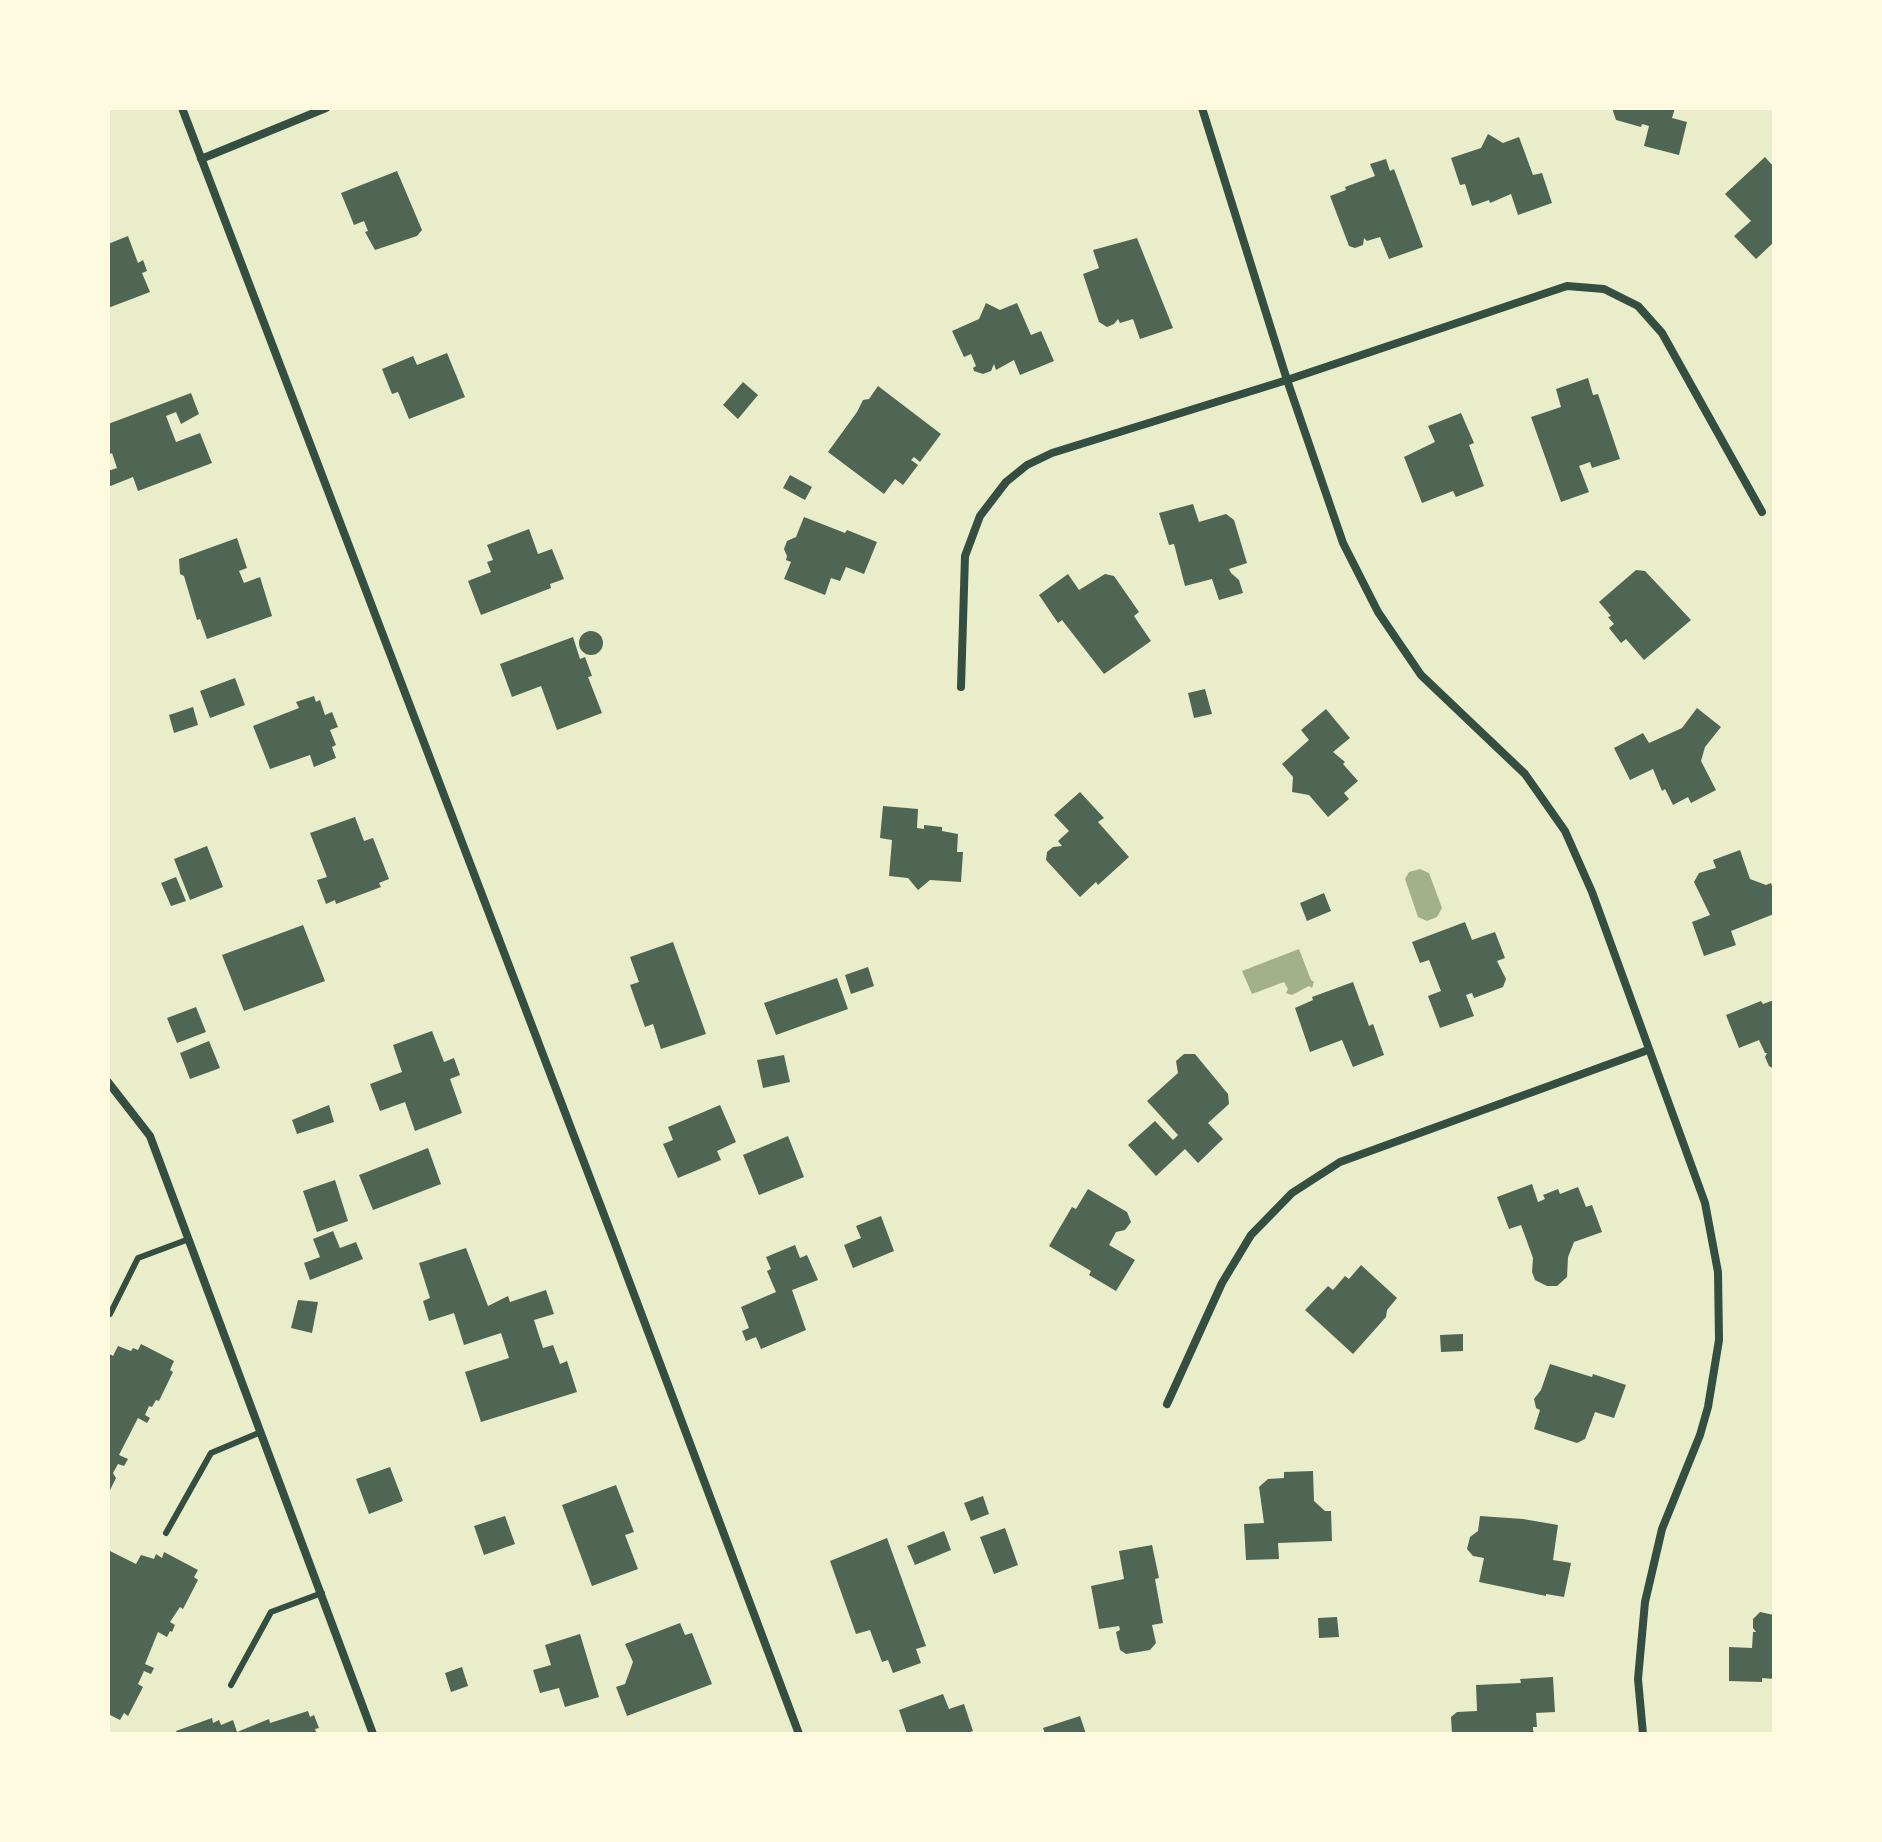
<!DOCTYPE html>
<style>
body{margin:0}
#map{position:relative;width:1882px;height:1842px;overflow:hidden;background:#e9edc9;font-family:"Open Sans",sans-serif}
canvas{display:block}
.frame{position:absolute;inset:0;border:110px solid #fefae0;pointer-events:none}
</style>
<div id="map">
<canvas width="1882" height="1842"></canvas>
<div class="frame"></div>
</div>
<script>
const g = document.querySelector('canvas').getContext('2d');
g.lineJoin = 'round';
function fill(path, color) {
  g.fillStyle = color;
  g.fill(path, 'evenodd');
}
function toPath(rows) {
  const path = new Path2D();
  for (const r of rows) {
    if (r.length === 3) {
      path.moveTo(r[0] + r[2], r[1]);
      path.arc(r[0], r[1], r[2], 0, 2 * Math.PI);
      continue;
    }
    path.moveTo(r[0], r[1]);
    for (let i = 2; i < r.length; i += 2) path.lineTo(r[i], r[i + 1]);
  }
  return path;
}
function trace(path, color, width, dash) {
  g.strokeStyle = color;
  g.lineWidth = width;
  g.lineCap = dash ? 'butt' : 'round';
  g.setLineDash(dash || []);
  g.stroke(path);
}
fill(toPath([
 [1420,869,1429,873,1442,908,1437,917,1427,921,1418,917,1405,879,1409,872],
 [1299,949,1311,980,1314,982,1312,988,1309,986,1292,995,1286,993,1288,989,1284,982,1252,994,1242,971]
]), '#a3b18a');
fill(toPath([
 [1612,108,1675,108,1672,118,1687,122,1679,155,1644,146,1649,126,1642,124,1641,127,1616,120],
 [1488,134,1503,143,1519,137,1533,175,1542,173,1552,203,1518,215,1511,194,1490,203,1489,200,1472,206,1465,184,1460,185,1451,158,1481,148],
 [1765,157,1774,167,1774,242,1756,259,1734,236,1751,221,1725,194],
 [1386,159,1390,171,1394,169,1423,247,1389,259,1380,237,1367,241,1364,238,1363,245,1355,248,1349,246,1330,196,1346,190,1345,187,1375,176,1370,164],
 [397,171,422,230,417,236,375,250,365,232,368,231,364,221,354,225,341,193],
 [128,236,138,263,143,260,147,271,142,273,150,292,108,308,108,244],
 [1137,238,1173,328,1140,339,1133,319,1120,323,1118,319,1114,324,1107,327,1099,322,1083,274,1099,268,1093,250],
 [986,303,1000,310,1017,303,1031,335,1041,331,1054,361,1020,375,1014,360,996,370,994,364,991,371,983,374,974,371,973,368,976,366,971,354,964,357,952,331,979,319],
 [447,353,465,397,409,419,398,392,392,394,382,369,413,356,417,365],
 [1588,378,1593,395,1598,394,1620,459,1592,468,1590,462,1579,466,1589,492,1561,502,1531,417,1561,407,1556,389],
 [743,382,758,395,738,419,723,405],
 [878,386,941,434,920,462,914,457,911,460,918,465,903,485,895,479,884,494,828,452,857,412,863,400,869,399],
 [191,393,199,414,181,424,176,412,166,416,176,442,200,433,212,463,138,491,133,477,108,487,108,471,117,468,112,453,108,455,108,424],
 [1461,413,1474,443,1469,445,1484,486,1456,497,1453,491,1422,503,1404,457,1435,442,1428,426],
 [790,475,812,487,805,500,783,488],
 [1193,504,1199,522,1226,514,1234,520,1247,563,1229,569,1231,573,1239,580,1243,593,1219,600,1212,579,1185,586,1174,544,1169,545,1159,513],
 [804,517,845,533,847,530,877,542,864,574,846,567,840,581,831,578,825,595,784,579,791,562,786,560,787,556,784,549,787,541,796,537],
 [529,529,538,554,552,549,564,579,550,584,551,588,481,615,468,581,491,572,487,562,493,560,487,545],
 [237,538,247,568,239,571,244,583,260,577,272,616,207,639,200,619,197,620,184,576,180,574,179,559],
 [1636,570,1645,571,1691,620,1644,660,1626,639,1621,643,1609,628,1614,624,1608,617,1611,616,1599,602],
 [1068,574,1079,590,1105,574,1114,576,1139,612,1134,616,1151,641,1104,674,1062,620,1058,623,1039,595],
 [591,643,12],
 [573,637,580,659,585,657,592,676,588,677,602,713,557,730,541,686,512,697,500,664],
 [235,678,245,705,210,718,200,691],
 [1205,689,1212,714,1194,718,1188,693],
 [314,696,316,702,320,700,325,715,332,712,338,727,330,730,336,745,332,747,336,758,314,767,310,755,270,769,253,726,299,708,296,702],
 [193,707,198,725,174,733,169,715],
 [1697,708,1721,727,1705,747,1701,761,1716,790,1691,803,1688,797,1673,805,1665,789,1662,791,1653,769,1630,780,1614,748,1643,733,1649,743,1682,728],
 [1326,709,1350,738,1333,752,1345,762,1343,764,1358,781,1344,793,1349,799,1328,817,1309,795,1292,792,1293,777,1282,764,1309,740,1301,730],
 [1080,792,1104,818,1098,822,1129,857,1098,885,1096,882,1080,897,1046,860,1047,852,1053,847,1062,846,1058,841,1069,831,1054,815],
 [883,806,918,809,917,828,924,829,924,825,942,827,942,831,958,834,957,852,963,852,961,882,930,880,918,890,908,878,889,876,892,840,880,838],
 [355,817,364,841,373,838,389,879,379,883,381,887,336,904,335,900,326,904,317,880,327,877,310,833],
 [207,846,223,887,190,900,174,859],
 [1740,850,1750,879,1766,885,1771,883,1774,892,1774,914,1731,931,1736,945,1704,956,1692,922,1710,915,1694,882,1699,873,1716,868,1713,860],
 [176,877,186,901,171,906,161,883],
 [1324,893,1331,911,1307,921,1300,903],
 [1465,922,1472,940,1495,932,1505,958,1497,961,1506,979,1503,987,1474,998,1472,993,1466,995,1474,1016,1440,1028,1428,996,1441,991,1429,960,1420,963,1412,942],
 [303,925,325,981,244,1011,222,955],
 [673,942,706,1034,661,1049,653,1024,645,1027,630,985,639,982,630,957],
 [868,967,874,986,851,994,845,975],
 [837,978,848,1009,776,1035,764,1003],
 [1353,982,1369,1026,1373,1024,1384,1055,1353,1067,1342,1040,1310,1052,1295,1008,1313,1000,1312,997],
 [1774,1000,1774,1069,1769,1066,1765,1057,1767,1053,1765,1053,1759,1040,1739,1048,1726,1015,1761,1001,1763,1004],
 [196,1007,206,1032,177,1043,167,1018],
 [432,1031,444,1062,454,1058,460,1075,450,1079,462,1113,415,1131,405,1102,380,1111,370,1084,402,1072,393,1045],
 [209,1041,220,1068,190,1079,180,1053],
 [1184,1054,1195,1054,1228,1094,1229,1104,1208,1123,1223,1139,1198,1163,1185,1149,1156,1176,1128,1145,1155,1121,1173,1140,1178,1135,1147,1101,1178,1073,1176,1061],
 [784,1055,790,1082,763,1088,757,1060],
 [329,1105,334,1122,297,1134,292,1120],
 [720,1105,736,1142,717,1151,721,1160,678,1178,663,1144,673,1140,668,1127],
 [788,1136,804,1177,759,1195,743,1155],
 [428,1148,441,1184,373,1210,359,1175],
 [335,1180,348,1221,317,1232,303,1191],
 [1532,1184,1538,1202,1545,1199,1543,1195,1558,1189,1560,1194,1578,1187,1586,1207,1592,1205,1602,1232,1574,1242,1568,1257,1567,1277,1557,1286,1547,1286,1535,1280,1532,1272,1533,1258,1521,1225,1509,1229,1497,1197],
 [1088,1189,1127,1212,1131,1222,1125,1230,1116,1232,1109,1245,1135,1260,1116,1291,1089,1275,1091,1271,1049,1246,1072,1207,1076,1209],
 [881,1216,894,1251,853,1268,844,1245,861,1238,856,1226],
 [333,1231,340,1248,356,1242,363,1259,310,1280,304,1263,320,1257,313,1239],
 [795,1245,800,1258,807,1255,818,1280,792,1290,806,1330,761,1349,756,1337,746,1341,742,1331,749,1328,741,1307,776,1292,767,1271,771,1269,766,1257],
 [466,1248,488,1306,508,1296,510,1302,546,1290,554,1314,534,1320,543,1348,553,1345,560,1364,567,1361,577,1392,481,1422,465,1372,509,1358,501,1333,464,1345,454,1313,429,1321,423,1301,430,1298,419,1263],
 [1361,1265,1397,1298,1387,1310,1386,1317,1353,1354,1305,1310,1328,1286,1333,1290,1345,1276,1349,1279],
 [298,1300,318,1302,312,1333,291,1328],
 [1463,1334,1463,1351,1441,1352,1440,1335],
 [141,1344,174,1361,170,1370,173,1372,159,1401,156,1400,152,1407,149,1406,145,1415,150,1418,147,1423,138,1418,119,1455,128,1459,124,1466,118,1464,113,1473,116,1478,108,1494,108,1353,113,1356,118,1346,131,1351,133,1348,138,1350],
 [1550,1364,1592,1377,1593,1374,1626,1385,1614,1418,1595,1412,1585,1439,1577,1443,1534,1429,1540,1410,1536,1408,1534,1399,1541,1390],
 [390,1467,403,1501,369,1514,356,1479],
 [1313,1471,1314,1501,1325,1511,1331,1511,1332,1541,1278,1543,1279,1559,1246,1560,1244,1524,1264,1523,1259,1487,1268,1479,1284,1478,1284,1472],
 [616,1485,634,1532,625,1535,638,1569,592,1586,562,1505],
 [983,1496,989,1514,971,1521,964,1503],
 [505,1516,515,1544,484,1555,474,1526],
 [1480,1516,1523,1519,1558,1525,1553,1560,1571,1563,1564,1597,1546,1594,1546,1596,1479,1582,1484,1558,1473,1556,1467,1549,1470,1537,1478,1531],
 [1005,1528,1018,1565,994,1574,980,1537],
 [944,1531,951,1550,915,1565,907,1546],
 [887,1538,926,1646,916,1649,921,1663,893,1673,888,1660,882,1662,870,1630,856,1634,830,1561],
 [1152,1545,1159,1578,1155,1579,1163,1623,1152,1625,1156,1643,1150,1650,1126,1654,1120,1650,1116,1632,1120,1630,1119,1626,1099,1629,1091,1586,1124,1579,1119,1551],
 [108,1550,136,1564,141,1555,154,1559,156,1554,162,1558,164,1552,198,1570,194,1577,198,1580,183,1609,180,1607,170,1622,175,1625,172,1632,170,1631,167,1637,158,1632,145,1664,154,1668,151,1674,144,1671,138,1684,143,1687,128,1716,124,1713,120,1720,108,1714],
 [1760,1612,1774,1615,1774,1679,1762,1678,1762,1682,1729,1681,1729,1647,1752,1648,1753,1632,1756,1632,1753,1628,1753,1619],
 [1337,1617,1339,1637,1319,1638,1318,1618],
 [680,1623,685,1635,692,1633,712,1684,627,1716,616,1687,625,1684,633,1662,625,1644],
 [580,1634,599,1697,565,1707,559,1688,540,1693,533,1670,551,1665,545,1645],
 [462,1667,468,1686,451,1692,445,1673],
 [1553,1677,1555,1712,1536,1713,1537,1727,1533,1727,1533,1731,1537,1734,1452,1734,1451,1717,1457,1712,1477,1711,1476,1685,1521,1683,1520,1679],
 [943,1694,949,1709,964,1704,973,1731,965,1734,907,1734,899,1710],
 [308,1711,310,1717,314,1715,319,1728,315,1729,317,1734,177,1734,176,1731,212,1718,213,1723,219,1720,221,1725,233,1720,237,1732,269,1719,270,1723],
 [1080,1716,1086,1734,1045,1734,1043,1728]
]), '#4f6655');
trace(toPath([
 [110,1314,138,1258,189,1239],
 [166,1533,211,1453,261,1432],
 [231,1685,271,1612,322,1593]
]), '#344e41', 6);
trace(toPath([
 [182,108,614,1241,799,1734],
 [1202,108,1287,380,1343,543,1378,612,1421,675,1525,774,1565,831,1592,892,1705,1203,1718,1272,1719,1340,1708,1407,1700,1435,1662,1529,1645,1602,1638,1679,1643,1734],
 [201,159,326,108],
 [961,687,965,556,980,516,1006,482,1027,465,1052,453,1287,380,1567,286,1604,289,1638,306,1662,333,1762,512],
 [108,1082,150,1136,373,1734],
 [1167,1404,1222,1283,1251,1235,1292,1193,1340,1162,1648,1050]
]), '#344e41', 8);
</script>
